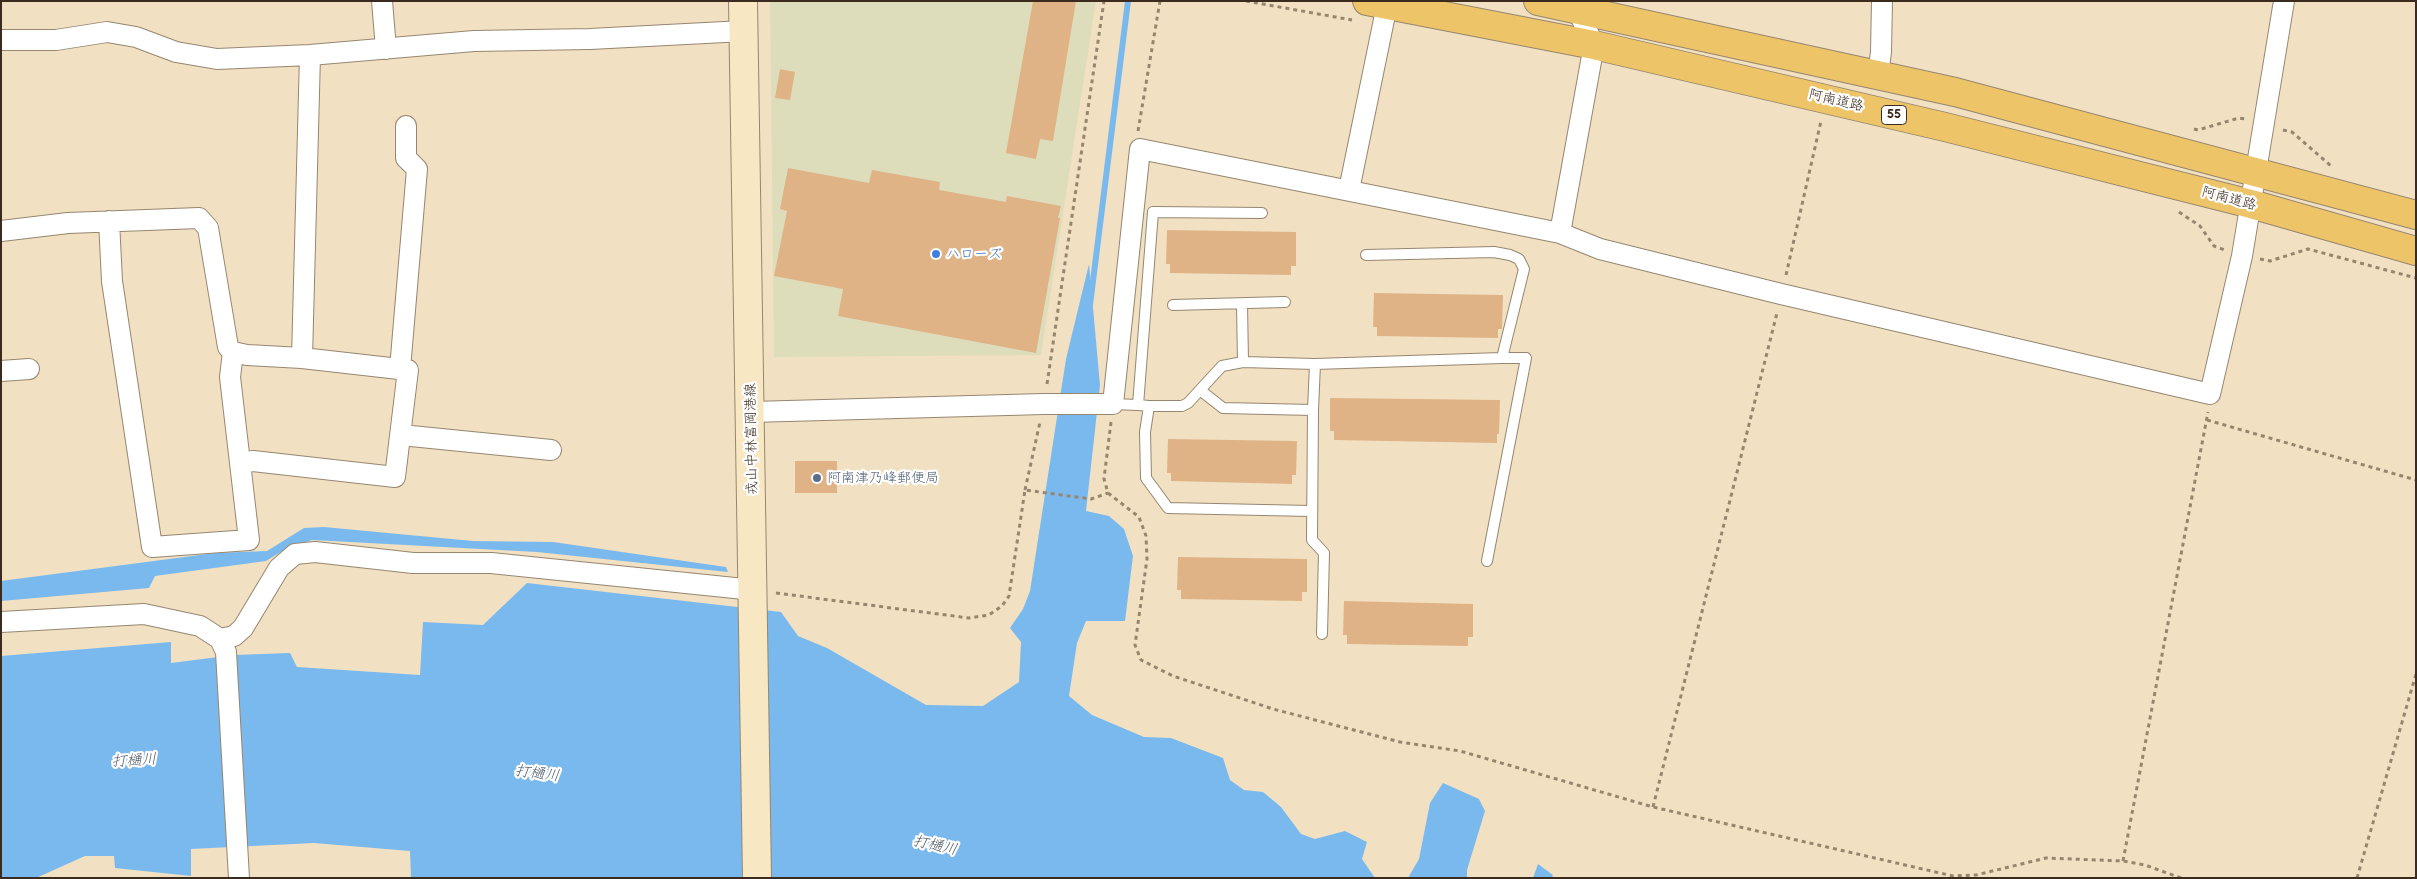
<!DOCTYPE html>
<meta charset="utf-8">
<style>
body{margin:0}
#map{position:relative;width:2417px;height:879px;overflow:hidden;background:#f1e1c2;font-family:"Balsamiq Sans",sans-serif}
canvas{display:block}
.frame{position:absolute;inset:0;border:2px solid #3b2a1e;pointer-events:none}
</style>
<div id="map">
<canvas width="2417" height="879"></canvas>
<div class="frame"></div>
</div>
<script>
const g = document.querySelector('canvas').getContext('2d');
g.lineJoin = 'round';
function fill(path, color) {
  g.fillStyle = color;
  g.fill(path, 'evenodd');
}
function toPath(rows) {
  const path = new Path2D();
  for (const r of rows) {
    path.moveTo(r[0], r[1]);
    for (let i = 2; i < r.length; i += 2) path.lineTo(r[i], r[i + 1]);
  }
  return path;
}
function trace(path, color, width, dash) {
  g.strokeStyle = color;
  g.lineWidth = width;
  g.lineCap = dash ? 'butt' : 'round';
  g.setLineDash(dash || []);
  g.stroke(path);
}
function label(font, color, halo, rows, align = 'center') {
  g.font = font + ' "Balsamiq Sans","Klee One",sans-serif';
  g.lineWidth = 4.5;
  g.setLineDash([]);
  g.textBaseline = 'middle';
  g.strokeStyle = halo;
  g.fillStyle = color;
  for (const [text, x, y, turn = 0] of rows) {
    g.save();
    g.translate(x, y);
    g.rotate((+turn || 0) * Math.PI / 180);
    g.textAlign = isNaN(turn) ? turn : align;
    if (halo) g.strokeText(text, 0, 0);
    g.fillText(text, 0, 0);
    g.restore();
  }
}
fill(toPath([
 [770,1,1096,1,1041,355,774,357]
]), '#deddbb');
fill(toPath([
 [1089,264,1100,385,1086,511,1109,516,1124,529,1133,556,1125,621,1086,621,1077,643,1069,696,1092,715,1144,737,1171,738,1223,758,1230,780,1244,790,1263,792,1281,807,1301,834,1315,839,1345,831,1367,842,1362,859,1375,878,411,878,410,851,314,843,191,849,191,876,115,868,114,856,85,856,36,878,1,878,1,656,171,642,171,663,234,655,290,653,297,667,420,675,423,622,483,625,527,583,781,612,798,636,827,648,926,705,983,706,1019,682,1021,642,1010,628,1023,609,1030,591,1066,359],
 [324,527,473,541,553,542,726,567,728,572,537,552,312,540,284,550,266,561,155,576,149,588,1,601,1,581,215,553,267,551,304,528],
 [1443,783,1479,799,1485,811,1467,870,1467,878,1408,878,1419,859,1430,803],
 [1538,864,1553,875,1552,878,1533,878]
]), '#7ab9ee');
trace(toPath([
 [1090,305,1128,1]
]), '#7ab9ee', 6);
fill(toPath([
 [1033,1,1076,1,1053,141,1040,139,1036,159,1006,153],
 [780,69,795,72,790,100,775,98],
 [788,168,869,183,872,170,940,182,939,190,1006,202,1007,196,1061,206,1058,218,1060,218,1036,353,838,316,843,289,774,276,787,211,780,209],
 [1167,230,1296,232,1296,266,1291,266,1291,275,1170,273,1170,264,1166,264],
 [1374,293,1503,295,1502,329,1498,329,1498,338,1377,336,1377,327,1373,327],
 [1330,398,1500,400,1499,434,1497,434,1497,443,1334,440,1334,431,1330,431],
 [1168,439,1297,441,1296,475,1292,475,1292,484,1171,481,1171,473,1167,473],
 [795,461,837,461,837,493,795,493],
 [1178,557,1307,559,1307,592,1302,592,1302,601,1181,599,1181,590,1177,590],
 [1344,601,1473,604,1473,637,1468,637,1468,646,1347,644,1347,635,1343,635]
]), '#dfb386');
const service = toPath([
 [1173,305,1285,302],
 [1243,362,1315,364,1502,358,1524,269,1519,259,1510,255,1494,252,1366,255],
 [1200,390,1223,408,1313,410,1315,364],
 [1113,404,1138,405,1153,212,1262,213],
 [1138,405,1149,406,1145,432,1146,478,1168,508,1311,511],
 [1149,406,1182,406,1188,403,1222,366,1243,362,1242,304],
 [1313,410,1312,540,1324,553,1322,634],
 [1487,561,1526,358,1502,358]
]);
const minor = toPath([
 [382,1,386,49],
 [1,40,56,40,107,32,136,37,176,52,217,59,310,55,474,41,590,39,744,31],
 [1878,75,1881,52,1882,1],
 [1349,190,1387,5],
 [109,221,112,281,152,547,249,540,230,377,233,352],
 [1,231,68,223,199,218,208,228,228,347,233,352,247,355,302,358,408,370,395,477,253,461,240,463],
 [1560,233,1594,45,1577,9,1577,1],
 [302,358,310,55],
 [400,369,417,169,406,158,406,126],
 [1,371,29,369],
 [751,412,1044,404,1113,404,1140,149,1560,233,1600,249,1781,294,2210,394,2242,256,2284,1],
 [401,435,551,450],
 [1,622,144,614,200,626,220,639,226,652,239,878],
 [220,639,234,636,243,628,279,568,295,554,315,552,413,563,491,563,754,590]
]);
const secondary = toPath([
 [743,1,757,878]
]);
const trunk = toPath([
 [1367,1,1594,45,1945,127,2251,204,2416,251],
 [1538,1,1955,92,2416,215]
]);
trace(service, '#968670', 12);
trace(minor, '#968670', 22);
trace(secondary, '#968670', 30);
trace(trunk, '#968670', 30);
trace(toPath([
 [1246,1,1352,20],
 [2194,129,2198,130,2239,118,2246,119],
 [2283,130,2292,132,2331,166],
 [1138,131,1160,1],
 [2179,212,2200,226,2214,246,2225,250],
 [2260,259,2270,261,2308,249,2416,278],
 [1786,275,1821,121],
 [1047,384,1104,1],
 [2207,420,2416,480],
 [1111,422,1104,479,1108,493,1139,517,1146,536,1147,559,1135,645,1141,660,1173,676,1273,709,1400,742,1460,751,1653,807,1953,876,1976,875,2046,858,2123,861,2145,865,2181,878],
 [1025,490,1040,422],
 [776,593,969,618,989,615,1002,606,1009,596,1025,490,1091,499,1108,493],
 [1653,807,1777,313],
 [2123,861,2208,412],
 [2357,878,2416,674]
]), '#968670', 3, [4, 4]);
trace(service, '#fff', 10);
trace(minor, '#fff', 20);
trace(secondary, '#f8e7c3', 28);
trace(trunk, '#eec469', 28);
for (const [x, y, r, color] of [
 [936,254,5,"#3f7fe0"],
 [817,478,5,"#5c6f8a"]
]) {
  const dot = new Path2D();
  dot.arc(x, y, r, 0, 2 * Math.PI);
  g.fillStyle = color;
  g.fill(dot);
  trace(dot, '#fff', 2);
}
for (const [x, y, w] of [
 [1894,115,25]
]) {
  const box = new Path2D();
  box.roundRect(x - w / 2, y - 9.5, w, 19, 4);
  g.fillStyle = '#fff';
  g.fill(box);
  trace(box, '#3b2a1e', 1);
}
label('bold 12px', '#3b2a1e', null, [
 ["55",1894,115]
]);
label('14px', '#3b2a1e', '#fff', [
 ["阿南道路",1836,101,13],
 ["阿南道路",2229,199,15],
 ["戎山中林富岡港線",752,439,-91]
]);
label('14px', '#366cbe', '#fff', [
 ["ハローズ",946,254]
], 'left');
label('14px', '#4e5e75', '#fff', [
 ["阿南津乃峰郵便局",827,478]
], 'left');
label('italic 15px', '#515c67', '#fff', [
 ["打樋川",134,761,-3],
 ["打樋川",537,774,7],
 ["打樋川",935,846,12]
]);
</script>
